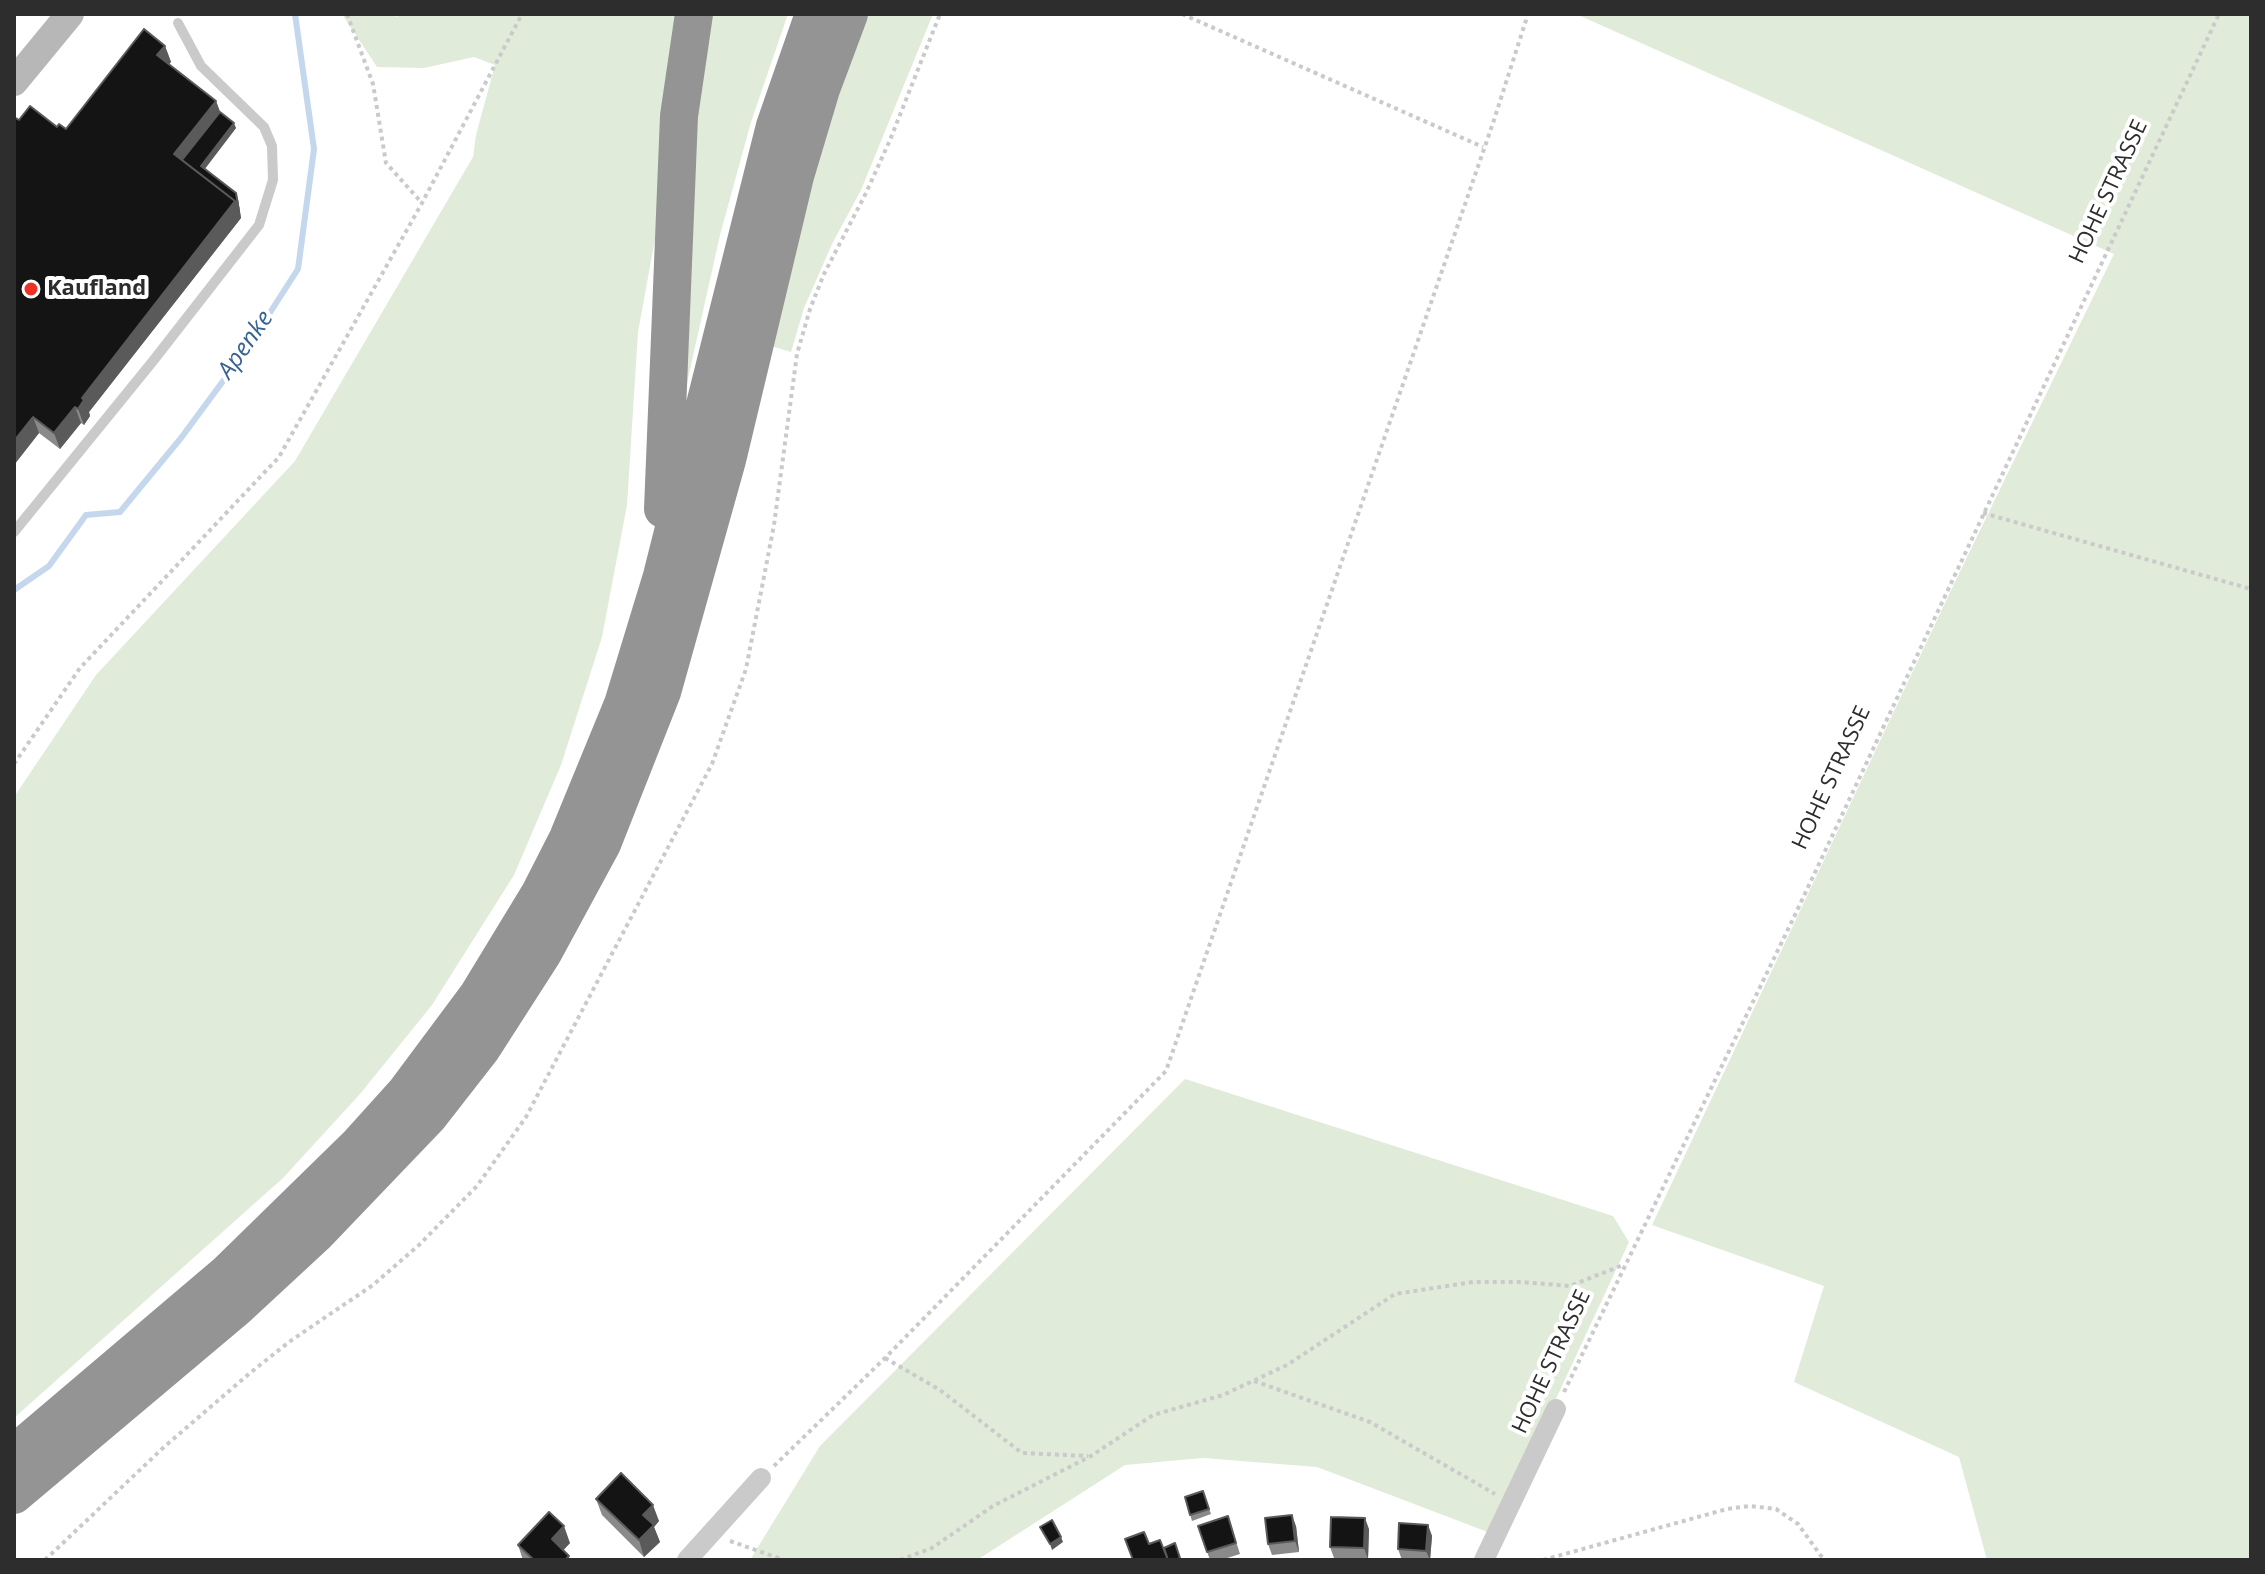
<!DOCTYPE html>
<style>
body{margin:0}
#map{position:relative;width:2265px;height:1574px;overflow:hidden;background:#fff;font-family:"Open Sans",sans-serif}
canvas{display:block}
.frame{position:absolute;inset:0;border:16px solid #2d2d2d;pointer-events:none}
</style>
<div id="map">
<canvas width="2265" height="1574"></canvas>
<div class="frame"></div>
</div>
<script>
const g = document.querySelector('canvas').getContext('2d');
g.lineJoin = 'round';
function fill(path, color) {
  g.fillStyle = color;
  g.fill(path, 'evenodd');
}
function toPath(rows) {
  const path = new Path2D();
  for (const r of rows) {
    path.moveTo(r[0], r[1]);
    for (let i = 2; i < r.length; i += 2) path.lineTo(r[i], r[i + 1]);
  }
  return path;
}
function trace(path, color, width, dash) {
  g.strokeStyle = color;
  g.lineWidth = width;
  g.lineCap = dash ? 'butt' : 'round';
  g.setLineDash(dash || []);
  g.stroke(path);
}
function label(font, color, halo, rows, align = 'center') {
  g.font = font + ' "Open Sans",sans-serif';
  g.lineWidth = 8;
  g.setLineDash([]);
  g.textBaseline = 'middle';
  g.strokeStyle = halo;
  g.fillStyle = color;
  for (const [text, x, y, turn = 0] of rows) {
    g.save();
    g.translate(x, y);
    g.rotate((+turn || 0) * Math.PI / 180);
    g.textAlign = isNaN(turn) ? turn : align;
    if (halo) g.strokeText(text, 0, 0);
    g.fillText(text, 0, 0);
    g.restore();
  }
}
fill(toPath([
 [342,14,394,14,396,17,403,14,681,14,661,206,638,332,627,505,602,637,561,765,514,875,432,1005,360,1094,283,1178,14,1418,14,797,96,675,295,461,473,157,476,135,495,65,474,57,424,68,377,67],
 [706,14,788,14,751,122,720,235,677,428,671,421],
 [864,14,933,14,861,190,832,244,804,308,791,352,768,345,809,179],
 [1576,14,2251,14,2251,1560,1987,1560,1959,1457,1794,1382,1824,1286,1652,1225,1954,584,2114,254],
 [1185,1079,1613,1216,1629,1242,1493,1534,1317,1467,1203,1458,1125,1465,977,1560,750,1560,820,1446]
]), '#e1ebd9');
trace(toPath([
 [14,590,49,566,86,515,120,512,181,438,246,350,298,269,314,149,295,14]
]), '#c4d7ec', 6);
trace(toPath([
 [347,14,373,84,386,163,422,203],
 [1182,14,1483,147],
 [1983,513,2251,589],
 [14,764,80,668,279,457,422,203,522,14],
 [885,1358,940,1390,1022,1453,1088,1456],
 [1254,1381,1370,1422,1495,1494],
 [1564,1392,1794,917,2219,14],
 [774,1466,885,1358,1166,1071,1493,123,1528,14],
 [730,1541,784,1560],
 [45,1560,164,1447,250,1373,289,1342,373,1285,419,1245,477,1186,526,1117,712,764,746,669,774,525,797,354,810,309,824,274,866,193,890,140,940,14],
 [900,1560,932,1548,993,1506,1091,1456,1153,1415,1223,1395,1287,1365,1395,1294,1473,1282,1521,1282,1570,1286,1623,1265],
 [1543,1560,1727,1509,1750,1506,1776,1509,1798,1524,1824,1560]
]), '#cacaca', 4, [4, 4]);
trace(toPath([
 [14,532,153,361,259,225,273,180,272,146,264,127,201,66,178,23]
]), '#cacaca', 10);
trace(toPath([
 [687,1560,761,1478],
 [1484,1560,1556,1409]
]), '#cacaca', 20);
trace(toPath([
 [14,82,70,14]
]), '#b7b7b7', 28);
trace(toPath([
 [663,509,679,116,694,14],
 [14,1454,226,1274,359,1144,405,1093,478,995,540,893,568,838,623,704,662,576,775,126,814,14],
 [14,1495,235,1309,316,1234,429,1116,482,1048,543,953,602,844,662,692,727,460,795,176,821,89,849,14]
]), '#949494', 38);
fill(toPath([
 [165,46,171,62,169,64,216,101,220,112,236,128,205,169,238,199,241,218,89,412,90,416,84,425,81,423,60,449,39,433,14,465,19,120,66,129],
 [1203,1491,1211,1514,1192,1521,1185,1497],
 [596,1499,659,1521,654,1527,660,1542,644,1557,602,1515],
 [1228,1516,1240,1554,1221,1560,1210,1560,1198,1526],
 [1428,1525,1432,1536,1430,1560,1402,1560,1398,1549],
 [1296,1526,1299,1552,1272,1555,1268,1544],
 [1369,1529,1368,1559,1334,1558,1330,1547],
 [570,1543,563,1550,571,1560,523,1560,518,1545]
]), '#8a8a8a');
fill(toPath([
 [165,46,171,62,163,71,157,55],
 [216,101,222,117,182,168,174,154],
 [234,123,236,128,203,171,201,166],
 [236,193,238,199,241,218,89,412,90,416,84,425,78,409,82,398],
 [75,407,81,423,60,449,54,433],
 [33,417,39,433,14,465,14,441],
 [653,1505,659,1521,654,1527,660,1542,644,1557,639,1540,643,1515],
 [1292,1515,1296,1526,1299,1552,1295,1541],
 [1365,1518,1369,1529,1368,1559,1364,1548],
 [1428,1525,1432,1536,1430,1560,1426,1551],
 [564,1526,570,1543,558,1556,552,1539],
 [1061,1537,1063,1542,1052,1550,1050,1544]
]), '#5a5a5a');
const building = toPath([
 [144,29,165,46,157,55,216,101,174,154,235,201,82,398,84,400,78,409,75,407,54,433,33,417,14,441,14,117,19,120,30,106,57,127,59,124,66,129,144,29],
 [220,112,234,123,201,166,236,193,239,212,235,201,182,160,220,112],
 [621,1473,653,1505,643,1515,654,1525,639,1540,596,1499,621,1473],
 [1203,1491,1209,1509,1190,1515,1185,1497,1203,1491],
 [549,1512,564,1526,552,1539,569,1556,565,1560,534,1560,518,1545,549,1512],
 [1292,1515,1295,1541,1268,1544,1265,1518,1292,1515],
 [1228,1516,1236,1543,1207,1552,1198,1526,1228,1516],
 [1331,1517,1365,1518,1364,1548,1330,1547,1331,1517],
 [1052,1520,1061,1537,1050,1544,1040,1527,1052,1520],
 [1399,1523,1428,1525,1426,1551,1398,1549,1399,1523],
 [1144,1532,1149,1544,1160,1540,1168,1560,1133,1560,1125,1539,1144,1532],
 [1175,1543,1180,1558,1175,1560,1168,1560,1164,1548,1175,1543]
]);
fill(building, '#141414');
trace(building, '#5a5a5a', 2);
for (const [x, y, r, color] of [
 [31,289,8,"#ed3125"]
]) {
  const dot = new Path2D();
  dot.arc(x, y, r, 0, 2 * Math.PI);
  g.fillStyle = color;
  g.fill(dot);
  trace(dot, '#fff', 3);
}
label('22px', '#2d2d2d', '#fff', [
 ["HOHE STRASSE",2109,192,-65],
 ["HOHE STRASSE",1832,778,-65],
 ["HOHE STRASSE",1552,1362,-65]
]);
label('bold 22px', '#2d2d2d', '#fff', [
 ["Kaufland",47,289]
], 'left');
label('italic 24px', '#376392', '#fff', [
 ["Apenke",246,345,-55]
]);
</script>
